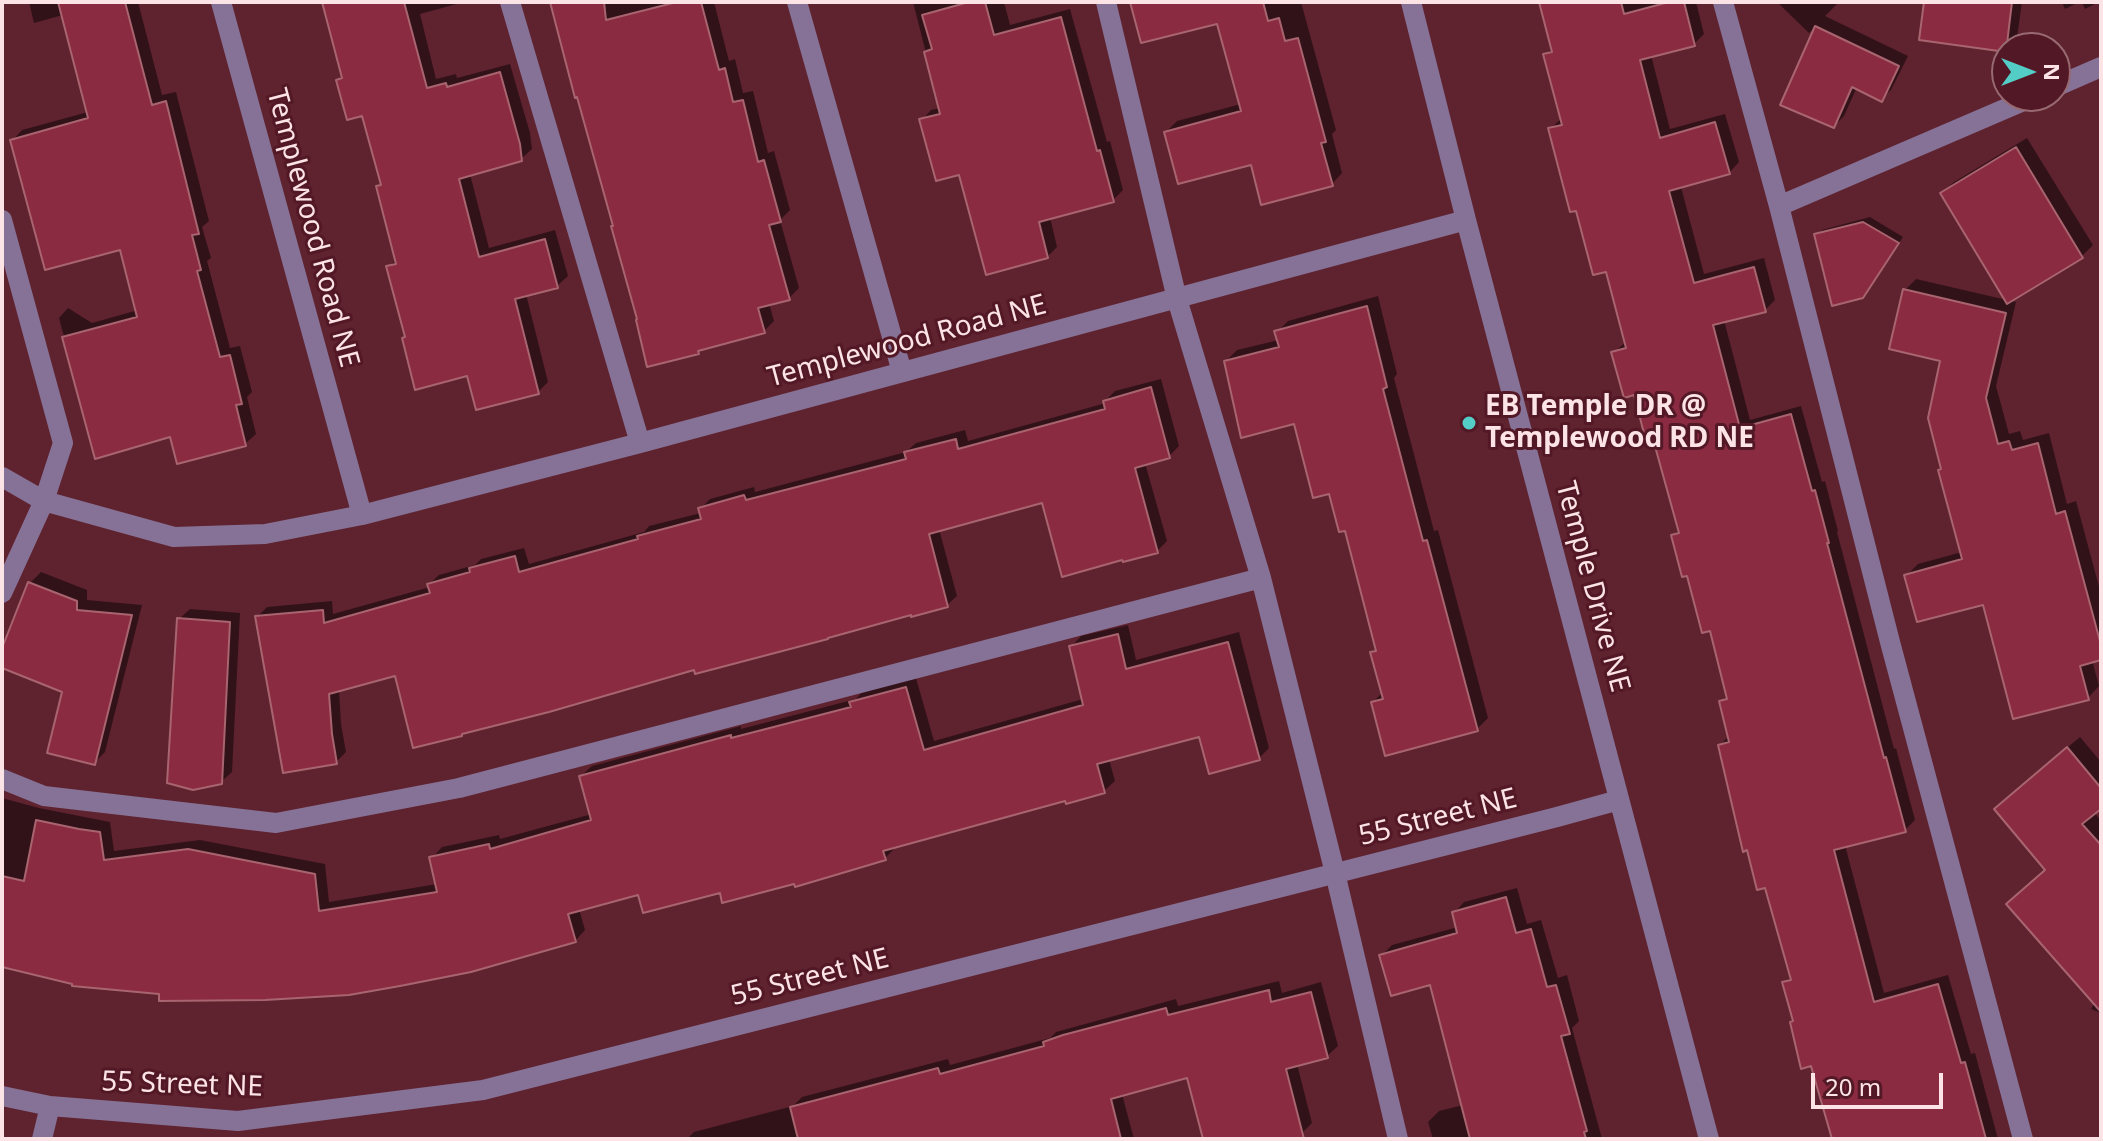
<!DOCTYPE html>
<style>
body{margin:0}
#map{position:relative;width:2103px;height:1141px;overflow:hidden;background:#5f222f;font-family:"Noto Sans",sans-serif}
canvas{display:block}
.frame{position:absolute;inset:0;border:4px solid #fce4e6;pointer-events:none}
.north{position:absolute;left:1991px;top:32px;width:80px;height:80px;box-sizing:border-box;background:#531825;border:2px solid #976a72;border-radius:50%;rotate:90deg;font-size:22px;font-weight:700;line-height:32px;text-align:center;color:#fce4e6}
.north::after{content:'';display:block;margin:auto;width:28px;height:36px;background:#54cdc7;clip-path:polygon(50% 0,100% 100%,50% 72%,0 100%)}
.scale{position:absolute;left:1811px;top:1073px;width:132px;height:36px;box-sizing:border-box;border:4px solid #fce4e6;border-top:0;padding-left:10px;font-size:24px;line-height:28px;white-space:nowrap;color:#fce4e6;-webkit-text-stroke:6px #531825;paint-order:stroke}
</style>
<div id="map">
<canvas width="2103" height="1141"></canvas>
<div class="frame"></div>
<div class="north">N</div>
<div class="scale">20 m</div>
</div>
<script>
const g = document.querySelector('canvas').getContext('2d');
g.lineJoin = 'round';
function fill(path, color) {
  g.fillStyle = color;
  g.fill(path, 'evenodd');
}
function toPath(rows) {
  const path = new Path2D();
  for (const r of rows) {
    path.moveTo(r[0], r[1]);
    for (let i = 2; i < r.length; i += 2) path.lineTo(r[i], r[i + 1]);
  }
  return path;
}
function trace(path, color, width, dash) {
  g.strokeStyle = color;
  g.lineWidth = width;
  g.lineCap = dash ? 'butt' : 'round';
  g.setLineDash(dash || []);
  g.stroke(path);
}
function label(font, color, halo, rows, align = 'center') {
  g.font = font + ' "Noto Sans",sans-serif';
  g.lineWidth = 6;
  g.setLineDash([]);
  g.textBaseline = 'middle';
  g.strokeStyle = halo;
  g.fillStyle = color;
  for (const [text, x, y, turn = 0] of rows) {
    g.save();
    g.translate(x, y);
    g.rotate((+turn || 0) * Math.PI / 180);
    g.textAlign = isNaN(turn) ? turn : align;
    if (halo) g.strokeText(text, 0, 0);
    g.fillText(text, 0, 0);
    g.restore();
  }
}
fill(toPath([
 [29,2,138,2,162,95,176,92,209,221,202,227,211,258,207,261,230,348,240,346,252,392,247,397,256,434,245,444,172,434,96,456,59,318,68,308,92,323,138,310,121,248,12,141,22,130,88,112,63,15,34,23],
 [324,2,464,2,420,14,436,79,456,74,457,78,510,64,530,133,532,149,521,159,470,174,489,248,555,230,568,276,557,286,526,294,548,382,538,392,469,373,407,336,389,267,397,259,378,187,383,182,363,114,338,80,344,75],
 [593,2,714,2,729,61,735,59,743,93,753,91,768,153,774,151,790,210,780,220,799,288,789,298,769,303,774,321,764,331,703,348,698,353],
 [913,2,1004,2,1010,25,1070,9,1107,142,1110,141,1123,190,1113,200,1050,217,1057,247,1047,257,960,172,922,120,931,110,940,108],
 [1133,2,1301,2,1336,130,1332,134,1342,173,1332,184,1252,163,1166,132,1177,121,1241,104,1218,21],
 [1541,2,1696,2,1704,34,1694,44,1651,55,1670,129,1725,114,1739,162,1729,173,1681,187,1704,274,1764,258,1775,300,1765,310,1724,320,1750,420,1801,406,1822,482,1825,481,1838,531,1837,532,1894,749,1896,748,1915,820,1905,830,1845,845,1884,993,1948,975,1971,1054,1975,1053,1998,1139,1834,1139,1813,1064,1794,1020,1785,983,1792,976,1766,885,1720,745,1730,735,1721,702,1728,695,1711,629,1673,536,1680,529,1655,437,1636,393,1613,353,1626,342,1607,270,1578,208,1550,129,1562,118,1546,55,1553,47],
 [1777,2,1839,2,1825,16,1908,56,1891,90,1881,99,1857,87,1844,116,1834,126,1783,104,1818,25,1809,33],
 [1926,2,2022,2,2017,38,2005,50],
 [2062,2,2079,2,2065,9],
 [2082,2,2099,2,2085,9],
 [2027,138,2093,245,2082,256,2009,300,2016,302,1996,386,2009,434,2020,431,2023,440,2049,433,2067,504,2076,501,2101,594,2101,658,2092,660,2099,686,2088,698,1984,602,1906,576,1918,564,1962,552,1943,467,1942,359,1905,290,1916,279,2007,300,1942,193,1954,182],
 [1870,217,1903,237,1868,290,1816,235,1822,230],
 [1378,296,1397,374,1394,378,1434,531,1438,530,1488,718,1477,729,1373,702,1383,692,1372,653,1377,648,1346,528,1330,492,1295,422,1226,361,1237,350,1279,340,1277,332,1288,321],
 [1161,379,1179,446,1169,456,1145,463,1167,541,1157,551,1043,500,939,529,957,596,947,605,912,612,396,674,339,690,341,724,346,752,336,762,257,617,267,607,332,601,333,614,430,587,429,584,439,575,475,565,481,559,524,548,529,564,644,532,649,526,701,513,700,509,710,499,754,487,755,492,906,452,916,443,965,430,968,441,1106,403,1105,401,1115,391],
 [41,572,87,590,87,600,142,605,105,752,94,763,64,691,2,666,2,653,30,583],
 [190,609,240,613,232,772,221,782,179,619],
 [1128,625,1136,660,1239,632,1269,748,1259,758,1201,735,1109,759,1115,781,1104,791,1067,799,895,846,895,848,885,858,796,881,721,890,639,892,579,909,585,930,575,941,161,992,2,964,2,798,39,808,110,822,114,851,200,840,325,864,329,902,437,884,432,858,442,847,499,835,500,839,592,814,581,776,592,766,741,726,741,729,856,699,862,692,916,678,934,741,1083,699,1071,647,1081,636],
 [2080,737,2101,762,2101,806,2094,812,2101,821,2101,1013,2091,1009,2095,1002,2047,869,2008,797],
 [1517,888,1527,924,1541,920,1558,978,1567,975,1579,1021,1572,1028,1602,1139,1433,1139,1428,1122,1439,1111,1463,1105,1431,983,1382,955,1392,945,1458,927,1454,913,1464,902],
 [1279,981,1282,993,1321,982,1338,1046,1327,1056,1297,1064,1312,1123,1302,1133,1281,1139,1205,1139,1188,1076,1122,1094,1134,1139,687,1139,694,1132,793,1106,802,1097,948,1059,950,1065,1050,1038,1056,1032,1176,999,1178,1006]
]), '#0007');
const building = toPath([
 [58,2,125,2,152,105,166,101,199,234,192,235,201,270,197,271,220,357,230,355,242,404,236,405,246,446,177,464,170,437,95,459,62,337,137,317,120,250,45,270,10,140,88,118,58,2],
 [322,2,404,2,427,88,446,83,447,87,500,72,520,144,522,161,459,179,479,257,545,239,558,288,515,299,539,394,476,410,467,376,415,390,402,338,405,337,386,266,396,264,376,186,381,185,362,116,347,120,336,80,342,78,322,2],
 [550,2,604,2,606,20,677,2,701,2,719,70,725,68,733,102,743,100,758,162,764,160,781,222,769,225,790,300,758,308,765,333,698,351,699,354,647,367,636,320,637,319,611,226,613,226,577,97,575,98,550,2],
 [969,2,985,2,994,35,1061,17,1097,151,1100,150,1114,202,1039,222,1048,258,986,275,959,175,936,181,919,119,940,114,924,52,932,49,922,15,969,2],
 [1130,2,1263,2,1268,21,1279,18,1285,41,1298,38,1326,142,1321,143,1333,186,1261,205,1251,165,1178,184,1164,132,1241,111,1217,24,1141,43,1130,2],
 [1539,2,1621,2,1624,14,1669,2,1684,2,1695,46,1640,60,1660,138,1715,122,1730,174,1669,191,1694,283,1754,267,1766,312,1713,325,1740,428,1791,414,1812,491,1815,490,1829,543,1827,543,1884,758,1886,757,1906,832,1834,850,1874,1002,1938,984,1961,1063,1965,1062,1986,1139,1832,1139,1811,1066,1801,1069,1790,1022,1793,1021,1782,982,1791,980,1765,888,1757,890,1747,850,1743,852,1718,745,1729,742,1719,701,1727,699,1710,631,1702,633,1687,576,1682,577,1671,535,1679,533,1653,439,1646,441,1634,395,1624,398,1611,352,1626,348,1606,272,1593,275,1576,211,1570,212,1548,128,1562,125,1543,54,1552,52,1539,2],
 [1924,2,2012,2,2006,52,1919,40,1924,2],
 [1815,26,1899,66,1882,102,1852,87,1834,128,1780,105,1815,26],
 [2016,147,2083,258,2007,304,1940,193,2016,147],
 [1863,222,1899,243,1863,298,1832,306,1814,234,1863,222],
 [1903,289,2006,313,1986,398,1998,444,2009,441,2012,450,2038,443,2056,514,2065,511,2101,645,2101,660,2080,666,2089,700,2013,719,1983,605,1917,622,1904,575,1962,559,1938,470,1941,469,1928,418,1940,361,1889,349,1903,289],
 [1367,306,1387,387,1383,389,1423,541,1427,540,1478,731,1385,756,1371,702,1383,699,1370,652,1376,651,1345,531,1339,532,1329,494,1313,498,1294,424,1241,438,1224,361,1279,347,1274,331,1367,306],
 [1151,387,1170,458,1135,468,1158,553,1123,562,1122,560,1062,577,1042,503,929,534,948,607,911,617,911,615,828,638,828,639,695,674,694,670,549,712,462,734,462,736,413,748,395,676,329,694,332,734,337,764,283,773,255,616,323,610,324,623,430,593,427,584,470,572,469,568,515,556,519,572,638,539,637,536,701,519,698,508,744,495,746,500,906,459,904,452,956,439,958,449,1105,409,1103,401,1151,387],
 [28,582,77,601,77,610,132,615,95,765,47,753,62,692,2,668,2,648,28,582],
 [177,618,230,622,222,784,193,790,167,783,177,618],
 [1118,634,1126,669,1228,642,1260,760,1209,774,1199,737,1097,764,1105,793,1066,804,1065,801,883,851,886,860,795,887,794,884,722,903,720,893,643,913,638,895,568,914,576,942,471,972,400,986,349,995,265,1000,159,1001,159,994,72,986,72,984,2,967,2,876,24,881,36,820,79,829,100,832,104,860,188,849,315,874,319,911,437,892,429,857,489,844,490,849,591,820,579,776,731,735,731,738,851,707,849,702,906,687,924,750,1083,705,1069,646,1118,634],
 [2067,747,2101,788,2101,809,2082,824,2101,845,2101,1012,2006,904,2045,870,1994,809,2067,747],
 [1506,897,1516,933,1531,929,1547,987,1556,985,1570,1034,1561,1036,1587,1131,1584,1132,1586,1139,1470,1139,1430,985,1391,996,1379,955,1457,933,1452,912,1506,897],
 [1269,990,1271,1002,1311,992,1328,1058,1286,1069,1304,1139,1203,1139,1187,1078,1111,1099,1121,1139,798,1139,790,1107,938,1068,940,1074,1044,1046,1043,1042,1063,1035,1166,1008,1168,1015,1269,990]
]);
fill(building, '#8a2b41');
trace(building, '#a8646f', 2);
trace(toPath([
 [221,2,362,515],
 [510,2,640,443],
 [797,2,902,372],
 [1411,2,1466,220,1709,1139],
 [1723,2,1779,206,1890,642,2023,1139],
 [2055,87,2101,67],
 [1779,206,2035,96],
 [2,220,63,443,44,501,2,593],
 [2,477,44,501,174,537,265,534,362,515,640,443,1466,220],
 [1261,578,1335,873,1398,1139],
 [2,779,44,796,276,823,459,788,1261,578,1177,299,1106,2],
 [2,1096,50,1106,238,1121,483,1090,1557,817,1619,800],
 [42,1139,50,1106]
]), '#867296', 20);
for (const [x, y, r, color] of [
 [1469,423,8,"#54cdc7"]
]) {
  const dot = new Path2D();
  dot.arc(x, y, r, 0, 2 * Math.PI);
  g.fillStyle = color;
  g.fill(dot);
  trace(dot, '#531825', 3);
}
label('28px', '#fce4e6', '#531825', [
 ["Templewood Road NE",312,228,75],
 ["Templewood Road NE",907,342,-15],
 ["Temple Drive NE",1592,587,75],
 ["55 Street NE",1438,818,-14],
 ["55 Street NE",810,978,-14],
 ["55 Street NE",182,1085,2]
]);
label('bold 28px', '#fce4e6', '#531825', [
 ["EB Temple DR @",1485,407],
 ["Templewood RD NE",1485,439]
], 'left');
</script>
